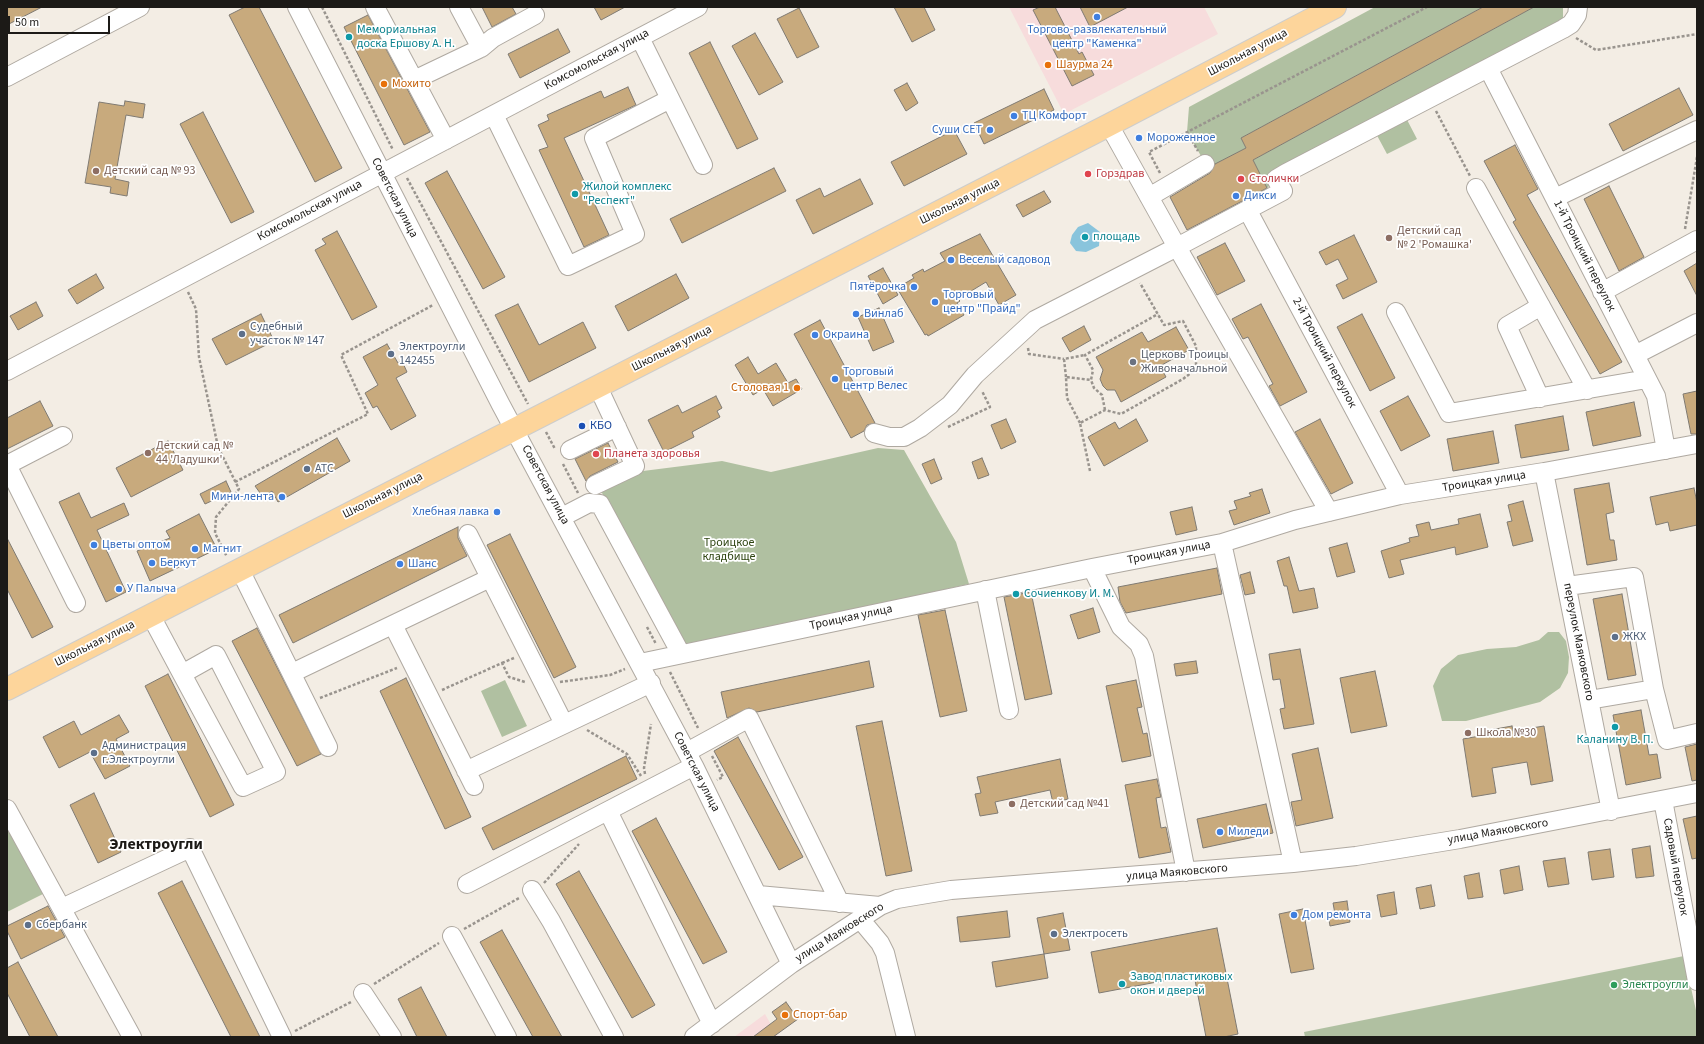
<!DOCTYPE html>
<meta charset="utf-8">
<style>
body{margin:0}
#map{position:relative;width:1704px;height:1044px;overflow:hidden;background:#f3ede4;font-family:"Source Sans 3",sans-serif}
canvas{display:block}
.frame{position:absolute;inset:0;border:8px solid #1c1a17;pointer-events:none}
.scale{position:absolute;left:8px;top:16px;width:102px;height:18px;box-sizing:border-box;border:2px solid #1c1a17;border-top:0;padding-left:5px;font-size:12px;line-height:14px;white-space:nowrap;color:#1c1a17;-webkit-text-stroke:3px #fff;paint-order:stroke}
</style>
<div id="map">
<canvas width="1704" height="1044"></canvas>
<div class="frame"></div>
<div class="scale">50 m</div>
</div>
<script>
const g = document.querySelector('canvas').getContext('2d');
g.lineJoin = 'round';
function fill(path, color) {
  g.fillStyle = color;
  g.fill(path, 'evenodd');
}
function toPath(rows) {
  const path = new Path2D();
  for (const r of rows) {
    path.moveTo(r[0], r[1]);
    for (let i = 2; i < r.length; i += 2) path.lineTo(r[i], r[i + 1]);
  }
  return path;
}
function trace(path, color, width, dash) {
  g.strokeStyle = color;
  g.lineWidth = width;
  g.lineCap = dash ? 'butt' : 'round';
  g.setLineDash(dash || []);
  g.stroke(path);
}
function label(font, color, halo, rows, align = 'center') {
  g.font = font + ' "Source Sans 3",sans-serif';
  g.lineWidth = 3.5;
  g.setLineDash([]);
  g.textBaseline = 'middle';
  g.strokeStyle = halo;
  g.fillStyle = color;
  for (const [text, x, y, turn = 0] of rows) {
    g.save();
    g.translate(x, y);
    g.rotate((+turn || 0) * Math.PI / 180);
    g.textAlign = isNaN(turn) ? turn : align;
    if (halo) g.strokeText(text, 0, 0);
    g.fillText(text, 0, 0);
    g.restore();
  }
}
fill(toPath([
 [1009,7,1204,7,1218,34,1064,114],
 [765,1014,778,1037,734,1037]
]), '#f7dcdc');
fill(toPath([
 [1375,7,1483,7,1241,138,1246,148,1208,168,1187,132,1189,107],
 [1534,7,1563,7,1563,29,1403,112,1417,139,1387,154,1373,128,1276,179,1267,188,1253,160],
 [878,448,904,450,956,542,969,584,684,647,601,491,643,471,722,461,771,472],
 [1548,632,1559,632,1566,641,1569,657,1568,673,1560,688,1540,702,1466,721,1442,721,1433,686,1441,669,1458,655,1487,649,1516,647,1539,640],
 [505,680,527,726,502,737,481,691],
 [7,827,43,894,7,912],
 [1684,956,1697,1015,1697,1037,1305,1037,1304,1032]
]), '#b0c0a1');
fill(toPath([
 [1088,223,1100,232,1099,246,1086,252,1076,251,1070,243,1072,235,1078,227]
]), '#89c4dc');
const building = toPath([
 [7,7,42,7,7,25,7,7],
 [245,7,259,7,342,168,315,182,229,15,245,7],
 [482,7,512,7,516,14,492,27,482,7],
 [594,7,625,7,601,20,594,7],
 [894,7,924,7,935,30,912,42,894,7],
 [1040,7,1055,7,1079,54,1082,52,1094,75,1072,86,1033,10,1040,7],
 [1080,7,1128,7,1090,27,1080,7],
 [1483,7,1534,7,1253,160,1267,188,1187,230,1170,197,1210,173,1215,164,1246,148,1241,138,1483,7],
 [799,8,819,47,797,58,777,19,799,8],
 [368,15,430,132,404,145,344,27,368,15],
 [558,29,570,52,520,78,508,54,558,29],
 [755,33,783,82,759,95,732,46,755,33],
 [710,42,758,139,737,149,689,53,710,42],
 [907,83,918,103,906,111,894,90,907,83],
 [628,87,636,105,564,138,609,235,584,247,539,150,548,147,538,125,549,120,547,115,601,91,604,98,628,87],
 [1679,88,1693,115,1623,151,1609,124,1679,88],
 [1044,89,1054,110,984,144,974,123,1044,89],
 [125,101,145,104,143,118,126,115,115,179,129,182,127,196,110,193,111,187,85,183,99,102,124,106,125,101],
 [203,112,254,212,231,223,180,124,203,112],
 [954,130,967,154,904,186,891,162,954,130],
 [1515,145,1538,189,1527,195,1622,362,1600,374,1513,222,1516,220,1484,161,1515,145],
 [774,168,786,191,682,243,670,219,774,168],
 [447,171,505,277,483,289,425,183,447,171],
 [860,179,873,204,813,234,796,200,820,188,824,197,860,179],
 [1609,186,1644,257,1619,271,1584,199,1609,186],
 [1044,191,1051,202,1023,217,1016,205,1044,191],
 [337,231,377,307,352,320,315,250,326,244,322,239,337,231],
 [980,234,1016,295,999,305,986,282,958,299,960,301,957,303,964,315,928,336,927,334,925,335,897,288,914,278,912,275,923,269,924,272,945,261,940,253,980,234],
 [1354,235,1377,282,1343,299,1336,285,1348,279,1338,259,1326,265,1319,252,1354,235],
 [1225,243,1245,281,1217,295,1197,257,1225,243],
 [1697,263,1697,296,1684,271,1697,263],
 [883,268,898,295,883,304,868,276,883,268],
 [96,274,104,288,77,304,68,290,96,274],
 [676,274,689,298,628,331,615,306,676,274],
 [36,302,43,316,18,330,10,316,36,302],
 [518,304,539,345,583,322,596,348,529,382,495,315,518,304],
 [1261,304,1307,392,1280,406,1269,386,1273,384,1248,337,1243,339,1232,319,1261,304],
 [879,308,894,342,873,351,858,317,879,308],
 [261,314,274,341,226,365,212,339,261,314],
 [1362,314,1395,378,1370,391,1337,327,1362,314],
 [820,320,875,423,867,425,864,431,851,438,794,334,820,320],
 [1084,326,1091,340,1070,352,1062,338,1084,326],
 [1176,327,1189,350,1160,366,1166,377,1121,402,1115,390,1107,390,1103,386,1100,379,1103,370,1096,357,1142,332,1148,342,1176,327],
 [387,344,398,363,402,361,407,372,396,378,416,416,391,430,377,406,373,408,365,393,378,385,363,357,387,344],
 [748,357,758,374,776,363,788,383,796,379,802,389,773,406,763,389,753,395,735,365,748,357],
 [1697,391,1697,434,1691,434,1683,394,1697,391],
 [716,396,722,408,717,411,720,417,692,432,694,437,664,452,648,420,678,405,682,413,716,396],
 [1408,396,1430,436,1401,451,1380,411,1408,396],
 [40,401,53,426,7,449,7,418,40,401],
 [1634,402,1641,436,1593,446,1586,412,1634,402],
 [1563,416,1569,450,1521,458,1515,425,1563,416],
 [1006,419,1016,442,1001,449,991,425,1006,419],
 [1136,419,1148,441,1104,466,1088,437,1115,422,1119,429,1136,419],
 [1320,419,1353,483,1331,494,1295,432,1320,419],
 [1493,431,1499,463,1453,471,1447,439,1493,431],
 [337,438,350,461,278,502,272,491,263,497,255,486,337,438],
 [168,441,183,470,131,497,116,468,168,441],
 [608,443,618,462,590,476,586,481,575,459,608,443],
 [982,458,989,475,978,479,972,462,982,458],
 [934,459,942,479,931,484,922,464,934,459],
 [226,481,231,492,205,504,200,494,226,481],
 [1609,483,1614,512,1606,514,1610,540,1614,540,1617,560,1587,565,1574,489,1609,483],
 [1694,488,1697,503,1697,525,1670,531,1668,522,1656,525,1650,497,1694,488],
 [1262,489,1270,513,1234,525,1229,511,1237,509,1234,501,1251,496,1249,493,1262,489],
 [79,493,91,518,124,503,129,515,97,530,126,592,106,602,59,502,79,493],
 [1523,501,1533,541,1513,546,1507,522,1512,521,1508,505,1523,501],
 [1192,507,1197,530,1176,535,1170,512,1192,507],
 [199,514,217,549,150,581,137,551,170,538,166,531,199,514],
 [1480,514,1488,547,1456,555,1455,547,1400,560,1404,574,1389,578,1381,551,1410,542,1409,538,1419,536,1416,525,1429,522,1431,530,1459,524,1458,519,1480,514],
 [458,527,458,538,467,556,293,643,279,615,458,527],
 [510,534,576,667,554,678,487,545,510,534],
 [7,538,53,627,32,638,7,589,7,538],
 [1347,543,1355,572,1337,577,1329,548,1347,543],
 [1289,557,1299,591,1314,588,1318,608,1293,613,1287,586,1284,586,1277,561,1289,557],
 [1217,568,1222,594,1126,613,1120,602,1118,587,1217,568],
 [1250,572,1255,593,1245,595,1240,575,1250,572],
 [1031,592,1052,694,1025,700,1004,597,1031,592],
 [1622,594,1636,675,1608,680,1593,599,1622,594],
 [1093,608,1100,632,1078,639,1070,615,1093,608],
 [945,610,967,711,940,717,918,615,945,610],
 [257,628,321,754,297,766,232,641,257,628],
 [1300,649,1314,724,1284,729,1280,709,1285,708,1280,679,1273,680,1269,654,1300,649],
 [869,661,874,687,757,712,749,708,727,718,721,692,869,661],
 [1196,661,1198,673,1176,676,1174,664,1196,661],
 [1375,671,1387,726,1351,733,1340,678,1375,671],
 [168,674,234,805,210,817,145,686,168,674],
 [406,678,471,817,445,829,380,691,406,678],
 [1136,680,1142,707,1137,708,1143,734,1147,733,1151,756,1122,762,1106,686,1136,680],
 [1641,710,1649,755,1657,754,1661,778,1626,785,1613,715,1641,710],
 [119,715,129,732,116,739,130,766,105,779,90,752,59,768,43,737,74,721,81,735,119,715],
 [882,721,912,871,886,876,856,726,882,721],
 [1512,726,1513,731,1544,726,1553,781,1531,785,1527,762,1492,768,1496,793,1472,797,1463,739,1491,734,1490,730,1512,726],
 [738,737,803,857,779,870,714,751,738,737],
 [1697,744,1697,780,1692,781,1685,747,1697,744],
 [1318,748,1333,818,1296,826,1291,802,1302,800,1292,754,1318,748],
 [626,756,637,779,493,850,482,828,626,756],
 [1060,759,1068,799,1053,803,1050,790,995,802,998,813,980,816,975,794,981,793,977,777,1060,759],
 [1157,779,1161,797,1156,798,1161,828,1166,827,1171,852,1139,858,1125,785,1157,779],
 [94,793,121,852,98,863,70,805,94,793],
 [1266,804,1273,833,1203,848,1197,819,1266,804],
 [1697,816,1697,858,1692,859,1683,819,1697,816],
 [656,818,727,952,703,964,632,831,656,818],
 [1650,846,1654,876,1636,878,1632,849,1650,846],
 [1610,849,1614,877,1592,880,1588,852,1610,849],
 [1565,858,1569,884,1548,887,1543,861,1565,858],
 [1519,866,1523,890,1504,894,1500,870,1519,866],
 [579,871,655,1005,632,1018,556,884,579,871],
 [1479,873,1483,897,1468,899,1464,876,1479,873],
 [182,881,260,1037,231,1037,158,893,182,881],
 [1431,885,1435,906,1420,909,1416,888,1431,885],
 [1394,892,1397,914,1381,917,1377,895,1394,892],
 [1347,901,1350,922,1330,926,1328,914,1335,914,1333,903,1347,901],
 [48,906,65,937,21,959,7,931,7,926,48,906],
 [1303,909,1314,969,1291,973,1279,914,1303,909],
 [1007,911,1010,937,960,942,957,917,1007,911],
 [1063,913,1070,950,1044,954,1037,918,1063,913],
 [1217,928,1238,1034,1224,1037,1206,1037,1194,975,1099,993,1091,952,1217,928],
 [502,930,562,1037,533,1037,480,942,502,930],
 [1044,954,1048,978,996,987,992,962,1044,954],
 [18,962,58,1037,30,1037,7,993,7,968,18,962],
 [421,987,447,1037,417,1037,398,999,421,987],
 [786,1002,798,1019,773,1037,753,1037,777,1019,772,1012,786,1002]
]);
fill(building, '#c8aa7d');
trace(building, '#7f7a72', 1);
const minor = toPath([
 [297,7,501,405,694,766,791,964],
 [375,7,446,140],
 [640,38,703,165],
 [481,48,493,38,535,15],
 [1488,68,1656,396,1666,450],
 [7,77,140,7],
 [414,80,481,48,459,7],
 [494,115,568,266,635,234,594,138,670,99],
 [1109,125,1177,247,1283,191,1276,179,1286,173,1563,29,1571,24,1577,15,1578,7],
 [1476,188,1587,390],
 [1149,197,1205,164],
 [1555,198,1697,130],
 [1248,211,1400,495],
 [1602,292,1697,240],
 [1396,312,1449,413,1647,379],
 [1635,355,1697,323],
 [7,371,698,7],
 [1540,398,1507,326,1541,306],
 [874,433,889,437,904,437,920,428,950,405,975,375,1035,320,1177,247,1329,512],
 [570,450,617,427],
 [7,465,76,603],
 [7,465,63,436],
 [1544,472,1611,811],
 [595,485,635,466,598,387],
 [562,517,589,503,600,504,681,654],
 [468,534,564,724],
 [1222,543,1293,863],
 [1092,568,1121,627,1139,644,1144,656,1186,872],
 [240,570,328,747],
 [1567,586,1634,577,1654,689,1589,700],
 [985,590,1009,710],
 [151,616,182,674,243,787,276,772,216,655,182,674],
 [393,625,474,786],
 [640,663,1092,568,1222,543,1295,520,1400,495,1544,472,1697,444],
 [292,673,490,578],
 [1654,689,1667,740,1697,733],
 [687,752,749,718,840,903],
 [466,771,651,683],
 [1663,800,1697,981],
 [7,809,132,1037],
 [608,811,712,1024],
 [467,884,694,766],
 [532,890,551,921,614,1037],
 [758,895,880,906],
 [62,908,190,848,282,1037],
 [860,919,880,943,885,953,906,1037],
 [452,936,507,1037],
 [363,993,392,1037],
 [694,1037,791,964,880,906,897,899,951,890,1293,863,1356,856,1460,839,1697,793]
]);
const major = toPath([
 [7,689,1109,125,1335,7]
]);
trace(minor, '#afa9a1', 20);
trace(major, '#cdcdcc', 24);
trace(toPath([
 [322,7,393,150],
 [1576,38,1596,50,1697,34],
 [1436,111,1470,176],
 [1187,132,1198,151],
 [1160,173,1149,152,1427,7],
 [407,178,528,404],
 [1685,229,1697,157],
 [188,292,196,309,199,357,218,447,239,489,216,517,215,533,227,557],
 [1028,348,1029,354,1064,359],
 [1066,377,1064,359,1085,355],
 [1105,410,1102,395,1094,388,1091,380,1093,370,1085,355,1158,314],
 [1080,423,1067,398,1066,377,1091,380],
 [948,427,990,407,982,391],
 [546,432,555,449],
 [563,464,578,493],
 [1090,471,1080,423,1105,410,1121,414,1183,379,1196,369,1196,346,1183,321,1164,325,1140,283],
 [235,482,368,414,341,355,433,305],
 [647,627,656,644],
 [502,663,514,658],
 [670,672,698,728],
 [560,682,610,675,625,669],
 [442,690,502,663,509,677,525,682],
 [320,698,397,668],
 [587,730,627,754,641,776],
 [712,756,723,777,717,780],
 [645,774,644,768,651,724],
 [544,883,579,844],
 [464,929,519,898],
 [374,984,439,943],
 [295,1031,351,1002]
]), '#99948e', 2.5, [3, 2]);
trace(minor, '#fff', 18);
trace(major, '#fdd59b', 22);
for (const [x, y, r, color] of [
 [1097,17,4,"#3f7fe0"],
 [349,37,4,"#0f9aa8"],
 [1048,65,4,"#e8710a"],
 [384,84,4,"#e8710a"],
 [1014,116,4,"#3f7fe0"],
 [990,130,4,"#3f7fe0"],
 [1139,138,4,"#3f7fe0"],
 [96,171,4,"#8d6e63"],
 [1088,174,4,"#e0444e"],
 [1241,179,4,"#e0444e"],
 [575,194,4,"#0f9aa8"],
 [1236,196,4,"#3f7fe0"],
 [1085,237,4,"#0f9aa8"],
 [1389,238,4,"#8d6e63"],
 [951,260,4,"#3f7fe0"],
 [914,287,4,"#3f7fe0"],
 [935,302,4,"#3f7fe0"],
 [856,314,4,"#3f7fe0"],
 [242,334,4,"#5c6f8a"],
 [815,335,4,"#3f7fe0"],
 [391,354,4,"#5c6f8a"],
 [1133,362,4,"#6b7280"],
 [835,379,4,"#3f7fe0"],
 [797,388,4,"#e8710a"],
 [582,426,4,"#1a4fb4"],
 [148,453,4,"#8d6e63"],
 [596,454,4,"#e0444e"],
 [307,469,4,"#5c6f8a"],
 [282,497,4,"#3f7fe0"],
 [497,512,4,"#3f7fe0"],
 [94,545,4,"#3f7fe0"],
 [195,549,4,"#3f7fe0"],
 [152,563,4,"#3f7fe0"],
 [400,564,4,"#3f7fe0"],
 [119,589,4,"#3f7fe0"],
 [1016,594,4,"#0f9aa8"],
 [1615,637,4,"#5c6f8a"],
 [1615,727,4,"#0f9aa8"],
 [1468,733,4,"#8d6e63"],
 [94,753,4,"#5c6f8a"],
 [1012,804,4,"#8d6e63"],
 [1220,832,4,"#3f7fe0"],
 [1294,915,4,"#3f7fe0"],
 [28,925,4,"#5c6f8a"],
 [1054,934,4,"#5c6f8a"],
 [1122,984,4,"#0f9aa8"],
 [1614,985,4,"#2e9e5b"],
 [785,1015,4,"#e8710a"]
]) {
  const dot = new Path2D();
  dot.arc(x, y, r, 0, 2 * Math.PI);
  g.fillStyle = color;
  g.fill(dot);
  trace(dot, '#fff', 1.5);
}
label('12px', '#0d838f', '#fff', [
 ["Мемориальная",357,30],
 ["доска Ершову А. Н.",357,44],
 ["Жилой комплекс",583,187],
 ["\"Респект\"",583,201],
 ["площадь",1093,237],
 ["Сочиенкову И. М.",1024,594],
 ["Каланину В. П.",1615,740,"center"],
 ["Завод пластиковых",1130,977],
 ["окон и дверей",1130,991]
], 'left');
label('12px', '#366cbe', '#fff', [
 ["Торгово-развлекательный",1097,30,"center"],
 ["центр \"Каменка\"",1097,44,"center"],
 ["ТЦ Комфорт",1022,116],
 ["Суши СЕТ",982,130,"right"],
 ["Мороженное",1147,138],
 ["Дикси",1244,196],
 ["Веселый садовод",959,260],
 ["Пятёрочка",906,287,"right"],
 ["Торговый",943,295],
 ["центр \"Прайд\"",943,309],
 ["Винлаб",864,314],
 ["Окраина",823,335],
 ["Торговый",843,372],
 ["центр Велес",843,386],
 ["Мини-лента",274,497,"right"],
 ["Хлебная лавка",489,512,"right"],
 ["Цветы оптом",102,545],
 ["Магнит",203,549],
 ["Беркут",160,563],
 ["Шанс",408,564],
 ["У Палыча",127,589],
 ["Миледи",1228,832],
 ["Дом ремонта",1302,915]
], 'left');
label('12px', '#1c1a17', '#fff', [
 ["Школьная улица",1248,53,-28],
 ["Комсомольская улица",597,60,-28],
 ["Советская улица",394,198,63],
 ["Школьная улица",960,202,-27],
 ["Комсомольская улица",310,211,-28],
 ["1-й Троицкий переулок",1584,256,63],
 ["Школьная улица",672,349,-27],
 ["2-й Троицкий переулок",1324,353,62],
 ["Троицкая улица",1484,482,-9],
 ["Советская улица",545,485,62],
 ["Школьная улица",383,496,-27],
 ["Троицкая улица",1169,553,-11],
 ["Троицкая улица",851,618,-12],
 ["переулок Маяковского",1578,642,79],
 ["Школьная улица",95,644,-27],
 ["Советская улица",696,772,63],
 ["улица Маяковского",1498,832,-10],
 ["Садовый переулок",1675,867,80],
 ["улица Маяковского",1177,873,-5],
 ["улица Маяковского",840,933,-32]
]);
label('12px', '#c56008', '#fff', [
 ["Шаурма 24",1056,65],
 ["Мохито",392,84],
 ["Столовая 1",789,388,"right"],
 ["Спорт-бар",793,1015]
], 'left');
label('12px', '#785e54', '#fff', [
 ["Детский сад № 93",104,171],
 ["Детский сад",1397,231],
 ["№ 2 'Ромашка'",1397,245],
 ["Детский сад №",156,446],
 ["44 'Ладушки'",156,460],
 ["Школа №30",1476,733],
 ["Детский сад №41",1020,804]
], 'left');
label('12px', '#be3a42', '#fff', [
 ["Горздрав",1096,174],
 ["Столички",1249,179],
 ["Планета здоровья",604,454]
], 'left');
label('12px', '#4e5e75', '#fff', [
 ["Судебный",250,327],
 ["участок № 147",250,341],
 ["Электроугли",399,347],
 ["142455",399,361],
 ["АТС",315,469],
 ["ЖКХ",1623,637],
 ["Администрация",102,746],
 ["г.Электроугли",102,760],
 ["Сбербанк",36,925],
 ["Электросеть",1062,934]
], 'left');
label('12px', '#5b616d', '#fff', [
 ["Церковь Троицы",1141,355],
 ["Живоначальной",1141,369]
], 'left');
label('12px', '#164399', '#fff', [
 ["КБО",590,426]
], 'left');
label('12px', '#2e4411', '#fff', [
 ["Троицкое",729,543],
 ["кладбище",729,557]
]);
label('12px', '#27864d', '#fff', [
 ["Электроугли",1622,985]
], 'left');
label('bold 16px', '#1c1a17', '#fff', [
 ["Электроугли",156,845]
]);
</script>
